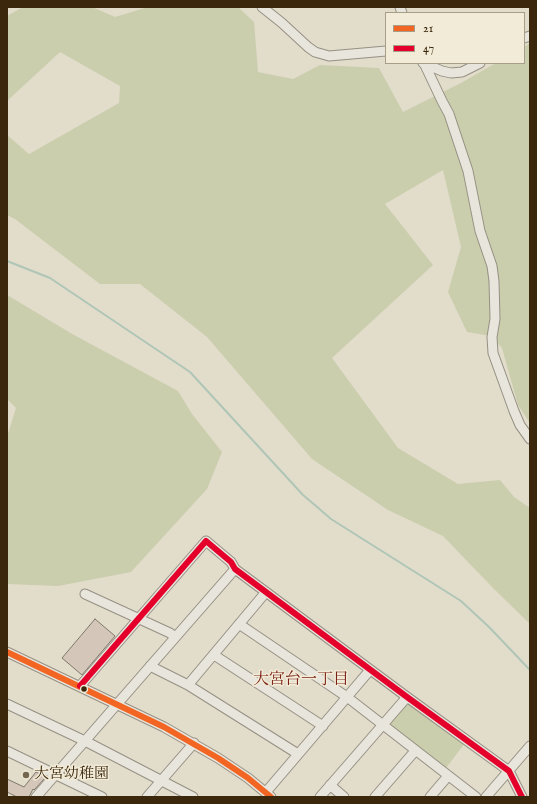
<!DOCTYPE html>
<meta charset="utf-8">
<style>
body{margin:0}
#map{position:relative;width:537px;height:804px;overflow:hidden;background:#e2dccb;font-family:"IM FELL English",serif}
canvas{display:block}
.frame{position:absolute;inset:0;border:8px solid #3a270c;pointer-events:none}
.legend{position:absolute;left:385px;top:12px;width:140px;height:52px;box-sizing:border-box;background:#f2ebd7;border:1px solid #a89d86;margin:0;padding:5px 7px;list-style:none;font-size:12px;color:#3a270c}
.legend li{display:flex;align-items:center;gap:8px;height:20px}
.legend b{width:20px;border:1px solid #a89d86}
</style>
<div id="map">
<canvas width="537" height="804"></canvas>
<div class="frame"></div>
<ul class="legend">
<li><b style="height:5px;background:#f26522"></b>21</li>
<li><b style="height:5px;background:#e4002b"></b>47</li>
</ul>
</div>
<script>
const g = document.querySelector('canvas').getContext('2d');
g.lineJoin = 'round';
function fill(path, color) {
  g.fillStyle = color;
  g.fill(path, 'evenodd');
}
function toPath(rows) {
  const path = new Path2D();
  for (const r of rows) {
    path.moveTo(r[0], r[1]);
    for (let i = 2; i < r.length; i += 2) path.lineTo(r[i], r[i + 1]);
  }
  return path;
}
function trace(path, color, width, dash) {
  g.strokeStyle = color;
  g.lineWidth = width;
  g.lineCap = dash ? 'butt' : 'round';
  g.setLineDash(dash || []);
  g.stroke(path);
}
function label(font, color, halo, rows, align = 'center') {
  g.font = font + ' "IM FELL English","Noto Serif JP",serif';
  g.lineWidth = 3;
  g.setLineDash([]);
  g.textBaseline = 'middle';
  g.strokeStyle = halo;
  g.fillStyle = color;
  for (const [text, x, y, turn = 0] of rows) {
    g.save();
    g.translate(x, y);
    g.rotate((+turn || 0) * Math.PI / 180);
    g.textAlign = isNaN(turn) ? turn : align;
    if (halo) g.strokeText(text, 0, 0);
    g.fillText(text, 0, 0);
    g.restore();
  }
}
fill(toPath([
 [23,7,92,7,115,17,148,7,238,7,254,22,258,72,293,79,320,65,379,68,403,112,461,83,496,63,524,63,524,47,530,43,530,423,518,405,502,348,491,336,467,332,448,292,461,247,443,170,385,204,433,265,332,358,398,448,458,484,500,480,514,497,530,508,530,624,493,588,443,536,388,510,312,459,207,337,140,284,100,284,15,219,7,215,7,135,29,154,119,103,120,86,60,52,7,101,7,16],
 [7,295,74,335,178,391,192,414,222,452,207,489,131,572,58,586,7,584,7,437,16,408,7,399],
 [412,704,465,743,443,772,388,725,405,705]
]), '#cacead');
trace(toPath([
 [7,261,50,278,190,372,303,495,316,506,331,519,461,601,489,627,530,670]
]), '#afc6b7', 2);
const building = toPath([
 [95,619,115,636,82,675,62,658,95,619],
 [36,772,46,777,34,790,33,789,29,797,17,797,7,792,7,779,24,787,36,772]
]);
fill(building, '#d4c6b9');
trace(building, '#7d776a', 1);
const minor = toPath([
 [262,7,282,23,308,47,315,52,329,56,386,51],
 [400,7,402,13],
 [524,38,530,36],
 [423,63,442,71,451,73,462,72,480,63],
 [424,63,442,101,449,114,468,171,480,231,492,266,494,281,495,319,492,337,493,353,514,411,520,425,530,439],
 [85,594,170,633,175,637],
 [239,624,347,697,476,797],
 [7,652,164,727,218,758,248,778,271,797],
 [214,655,323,726],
 [150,666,188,685,298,754],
 [188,685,266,592],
 [80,686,206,541,231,562,235,569,407,697,509,771,522,797],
 [7,704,85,741,193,797],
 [7,751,102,797],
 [330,785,344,797],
 [266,792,370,670],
 [36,797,235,569],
 [147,797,194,743],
 [320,797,407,697],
 [375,797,415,751],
 [430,797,448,776],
 [486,797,530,746]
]);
trace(minor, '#969083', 11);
trace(minor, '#e8e5dd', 9);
trace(toPath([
 [7,652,164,727,218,758,248,778,271,797]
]), '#f26522', 6);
trace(toPath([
 [80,686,206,541,231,562,235,569,407,697,509,771,522,797]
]), '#e4002b', 6);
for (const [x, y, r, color] of [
 [84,689,3.5,"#3a270c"],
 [26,775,4,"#75664f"]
]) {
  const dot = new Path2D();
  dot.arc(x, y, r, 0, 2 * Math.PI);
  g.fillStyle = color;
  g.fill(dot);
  trace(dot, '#f2ebd7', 1.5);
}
label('15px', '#3a270c', '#f2ebd7', [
 ["大宮幼稚園",34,775]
], 'left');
label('16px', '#7a1f14', '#f2ebd7', [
 ["大宮台一丁目",301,681]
]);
</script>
